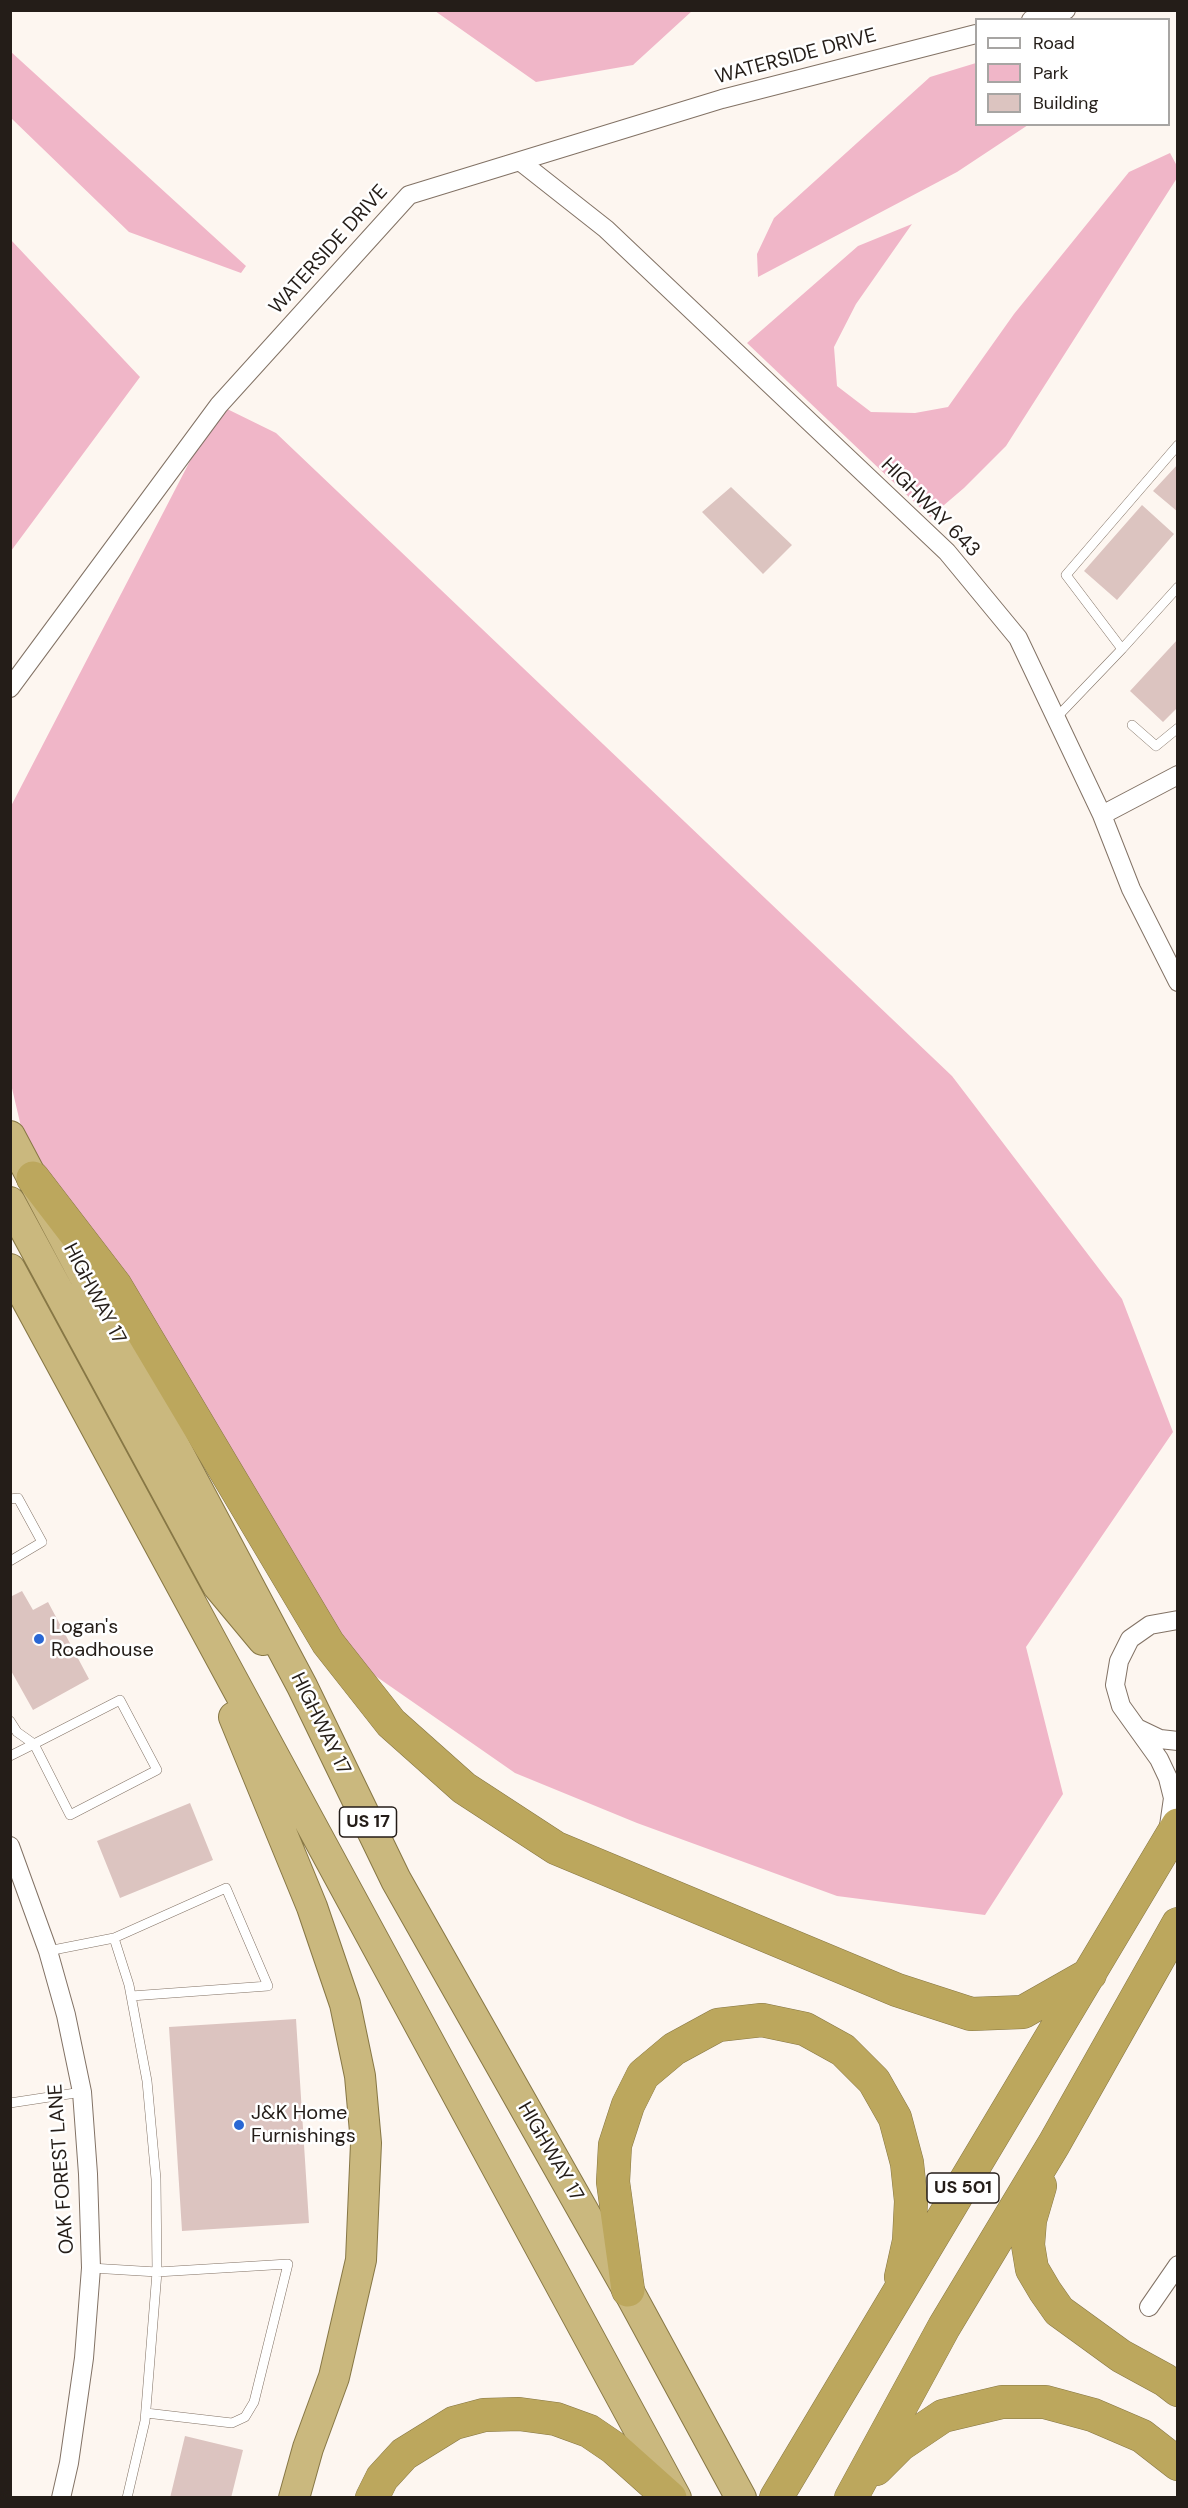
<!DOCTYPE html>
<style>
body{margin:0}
#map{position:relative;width:1188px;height:2508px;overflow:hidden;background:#fdf6f0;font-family:"DM Sans",sans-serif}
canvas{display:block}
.frame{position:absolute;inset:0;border:12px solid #241d18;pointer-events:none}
.legend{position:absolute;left:975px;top:18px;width:195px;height:108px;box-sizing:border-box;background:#fff;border:2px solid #a7a5a3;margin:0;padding:8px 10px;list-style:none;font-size:18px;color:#241d18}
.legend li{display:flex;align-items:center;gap:12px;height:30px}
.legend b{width:30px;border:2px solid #a7a5a3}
</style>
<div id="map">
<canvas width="1188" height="2508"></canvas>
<div class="frame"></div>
<ul class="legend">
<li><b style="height:8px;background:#fff"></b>Road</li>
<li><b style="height:16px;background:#f0b6c8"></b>Park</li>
<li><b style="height:16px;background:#dcc4c0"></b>Building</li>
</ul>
</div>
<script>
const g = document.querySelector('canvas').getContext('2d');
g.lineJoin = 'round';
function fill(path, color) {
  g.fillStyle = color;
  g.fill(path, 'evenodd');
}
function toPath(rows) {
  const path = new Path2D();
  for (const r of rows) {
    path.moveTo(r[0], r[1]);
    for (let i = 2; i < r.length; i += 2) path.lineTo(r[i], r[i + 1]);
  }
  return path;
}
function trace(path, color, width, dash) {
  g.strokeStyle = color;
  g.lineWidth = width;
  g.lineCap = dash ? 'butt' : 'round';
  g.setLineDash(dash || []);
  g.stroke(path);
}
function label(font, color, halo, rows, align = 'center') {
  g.font = font + ' "DM Sans",sans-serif';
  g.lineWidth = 5;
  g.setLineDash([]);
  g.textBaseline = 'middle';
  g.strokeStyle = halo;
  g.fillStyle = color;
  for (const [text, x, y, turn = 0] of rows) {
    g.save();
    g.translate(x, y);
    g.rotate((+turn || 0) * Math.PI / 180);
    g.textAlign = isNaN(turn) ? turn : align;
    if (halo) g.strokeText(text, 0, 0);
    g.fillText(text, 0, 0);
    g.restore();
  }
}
fill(toPath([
 [435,11,692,11,633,65,536,82],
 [10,51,246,266,241,273,129,232,11,118],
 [976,63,976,124,1028,125,957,172,758,277,757,254,774,218,930,77],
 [1170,153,1177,166,1177,178,1006,446,964,488,930,517,747,343,858,246,912,224,856,304,834,347,837,386,871,412,915,413,948,407,1014,314,1129,172],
 [11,240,140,377,11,551],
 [219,405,276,433,952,1076,1122,1299,1173,1432,1026,1647,1063,1794,985,1915,837,1896,637,1823,515,1773,328,1643,33,1178,11,1084,10,808]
]), '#f0b6c8');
fill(toPath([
 [1178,464,1178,512,1153,491],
 [731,487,792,545,763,574,702,512],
 [1142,505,1174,534,1117,600,1084,571],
 [1178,639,1178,707,1163,722,1130,691],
 [22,1591,33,1610,48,1602,89,1679,33,1710,10,1669,10,1597],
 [190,1803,213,1860,120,1898,97,1841],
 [296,2019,309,2223,182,2231,169,2027],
 [185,2436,243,2450,231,2498,170,2498]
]), '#dcc4c0');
const service = toPath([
 [1122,649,1178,587],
 [1056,718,1122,649,1066,575,1178,445],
 [1132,725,1156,746,1178,728],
 [10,1499,18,1498,42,1542,10,1561],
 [10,1721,17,1732,34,1744,70,1815,157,1770,120,1700,34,1744,10,1756],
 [114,1938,226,1888,268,1986,131,1996],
 [48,1951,114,1938,129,1985,147,2081,156,2179,157,2272,288,2264,254,2402,245,2417,232,2423,146,2413],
 [10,2103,82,2092],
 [91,2268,157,2272,145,2421,127,2498]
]);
const minor = toPath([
 [1031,20,1066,10],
 [521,162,606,229,947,552,1018,638,1102,815,1131,889,1178,982],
 [10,688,219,405,409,195,722,99,976,34],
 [1102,815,1178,775],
 [1137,1728,1160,1739,1178,1741],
 [1168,1833,1173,1798,1168,1778,1159,1759,1121,1706,1115,1685,1119,1661,1130,1639,1150,1625,1178,1620],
 [10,1846,48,1951,66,2015,82,2092,88,2174,91,2268,84,2358,69,2463,61,2498],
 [1149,2307,1178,2265]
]);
const trunk = toPath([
 [10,1136,302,1686,396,1880,628,2290,741,2498],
 [10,1202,218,1586,263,1640],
 [10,1269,676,2498],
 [234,1717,312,1907,345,2004,360,2076,366,2143,361,2260,334,2377,308,2448,294,2498]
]);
const motorway = toPath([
 [33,1178,115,1285,328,1643,391,1723,464,1788,556,1848,897,1990,971,2014,1023,2012,1090,1974],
 [1040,2186,1030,2220,1028,2245,1032,2269,1045,2291,1059,2311,1121,2356,1165,2380,1178,2390],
 [628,2290,613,2182,615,2145,628,2105,643,2075,674,2049,718,2025,762,2020,805,2029,843,2050,874,2081,895,2118,907,2163,911,2201,909,2241,901,2277],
 [876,2469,900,2445,943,2416,1002,2402,1045,2402,1093,2415,1142,2436,1178,2464],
 [372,2498,382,2478,404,2454,454,2423,484,2415,519,2414,556,2419,589,2431,614,2448,670,2498],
 [776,2498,1178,1825],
 [851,2498,944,2327,1054,2144,1178,1924]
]);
trace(service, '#827265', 10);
trace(minor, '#827265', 20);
trace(trunk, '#877745', 32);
trace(motorway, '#877745', 34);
trace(service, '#fff', 9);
trace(minor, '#fff', 18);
trace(trunk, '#cab87e', 30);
trace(motorway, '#bca75d', 33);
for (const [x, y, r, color] of [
 [39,1639,6,"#2a67d4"],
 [239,2125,6,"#2a67d4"]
]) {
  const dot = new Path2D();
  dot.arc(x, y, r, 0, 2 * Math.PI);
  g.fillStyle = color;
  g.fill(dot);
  trace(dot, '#fff', 2);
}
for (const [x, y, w] of [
 [368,1822,57],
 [963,2188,72]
]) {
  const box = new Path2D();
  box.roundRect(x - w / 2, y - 15, w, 30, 4.5);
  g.fillStyle = '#fff';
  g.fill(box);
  trace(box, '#241d18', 1.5);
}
label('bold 18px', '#241d18', null, [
 ["US 17",368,1822],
 ["US 501",963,2188]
]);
label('20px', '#241d18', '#fff', [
 ["WATERSIDE DRIVE",796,57,-15],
 ["WATERSIDE DRIVE",329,250,-48],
 ["HIGHWAY 643",930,508,45],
 ["HIGHWAY 17",94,1294,62],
 ["HIGHWAY 17",320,1724,64],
 ["HIGHWAY 17",550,2152,60],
 ["OAK FOREST LANE",62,2169,-94]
]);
label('20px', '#241d18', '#fff', [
 ["Logan's",51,1628],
 ["Roadhouse",51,1651],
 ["J&K Home",251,2114],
 ["Furnishings",251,2137]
], 'left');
</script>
